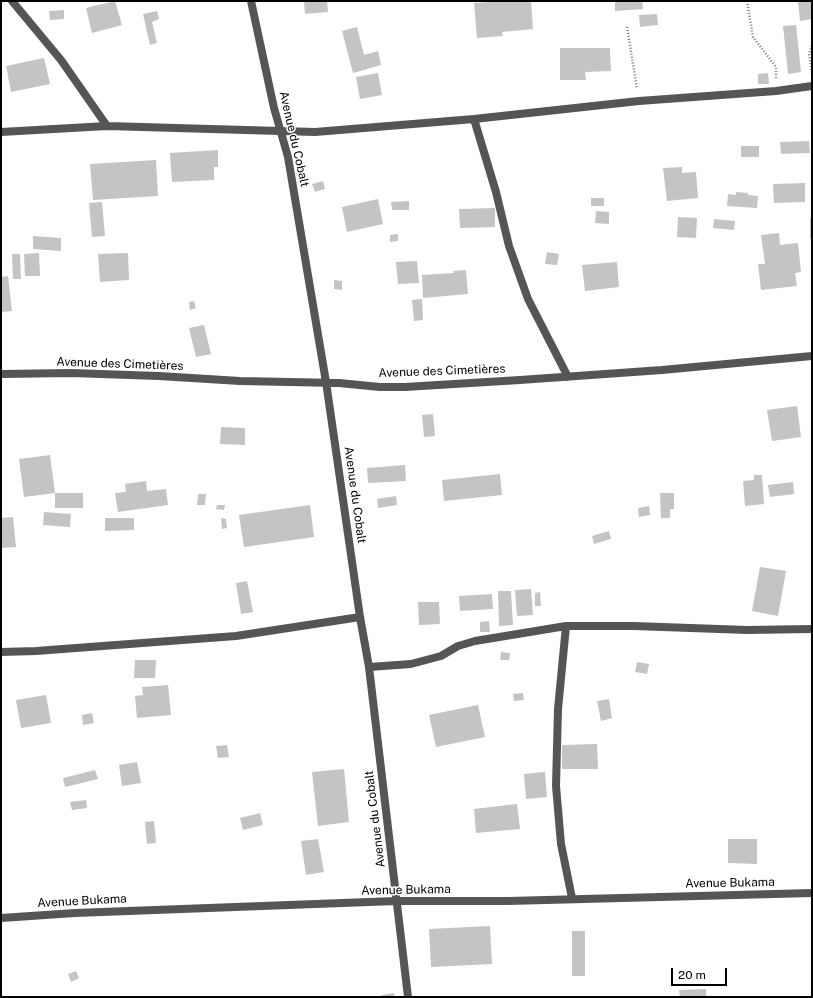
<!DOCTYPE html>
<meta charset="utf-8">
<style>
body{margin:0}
#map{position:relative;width:813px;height:998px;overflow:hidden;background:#fff;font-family:"Public Sans",sans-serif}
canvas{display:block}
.frame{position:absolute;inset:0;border:2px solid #000;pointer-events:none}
.scale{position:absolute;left:671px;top:968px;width:56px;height:18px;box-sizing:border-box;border:2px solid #000;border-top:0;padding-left:5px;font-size:12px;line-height:14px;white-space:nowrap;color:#000;-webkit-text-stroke:3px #fff;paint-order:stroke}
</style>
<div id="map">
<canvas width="813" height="998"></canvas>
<div class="frame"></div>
<div class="scale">20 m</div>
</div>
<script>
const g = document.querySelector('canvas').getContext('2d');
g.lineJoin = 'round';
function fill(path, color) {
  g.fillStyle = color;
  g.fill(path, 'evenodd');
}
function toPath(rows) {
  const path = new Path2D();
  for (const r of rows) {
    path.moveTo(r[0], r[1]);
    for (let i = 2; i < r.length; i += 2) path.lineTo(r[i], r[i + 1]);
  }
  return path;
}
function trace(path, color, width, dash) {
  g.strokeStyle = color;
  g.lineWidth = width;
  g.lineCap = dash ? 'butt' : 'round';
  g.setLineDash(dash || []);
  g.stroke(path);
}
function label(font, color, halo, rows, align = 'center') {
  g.font = font + ' "Public Sans",sans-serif';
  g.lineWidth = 3;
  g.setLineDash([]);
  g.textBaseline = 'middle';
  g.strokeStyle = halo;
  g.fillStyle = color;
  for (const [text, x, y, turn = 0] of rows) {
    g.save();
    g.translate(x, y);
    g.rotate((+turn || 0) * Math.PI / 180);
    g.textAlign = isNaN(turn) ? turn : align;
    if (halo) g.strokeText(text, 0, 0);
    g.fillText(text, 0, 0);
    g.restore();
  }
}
fill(toPath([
 [115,1,122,25,92,33,86,8],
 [304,1,327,1,328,12,305,14],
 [503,1,531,1,533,29,502,32,503,36,477,38,474,3],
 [615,1,642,1,643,9,615,11],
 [798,1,812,1,812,19,800,21],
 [64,10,64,19,50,20,49,11],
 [157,11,159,19,152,22,157,43,150,45,143,14],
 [657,14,658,25,640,27,639,15],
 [796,25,801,72,788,74,783,26],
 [357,27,364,55,378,51,381,65,353,73,342,31],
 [560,48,610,48,611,71,585,72,586,80,560,80],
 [44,58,50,84,11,92,6,66],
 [378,73,382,95,360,99,356,77],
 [768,73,769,84,758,84,758,74],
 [809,141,810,153,781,154,780,142],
 [741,146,759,146,759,157,741,157],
 [218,150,218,167,214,167,214,180,172,182,170,153],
 [156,160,158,196,93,200,90,164],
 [682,167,682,173,696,172,698,198,667,201,663,168],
 [323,181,325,189,315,192,312,184],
 [805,183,805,202,774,203,773,184],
 [736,192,748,193,748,195,758,196,757,208,727,206,728,194,736,195],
 [591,198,604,198,604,206,591,206],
 [378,199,383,224,347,232,342,207],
 [409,201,409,210,392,210,391,202],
 [102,202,105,236,92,237,89,203],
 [495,208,495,227,460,228,459,209],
 [596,211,609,212,609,224,595,223],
 [678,217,697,218,696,238,677,237],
 [810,218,812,218,812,239,810,239],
 [714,219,735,221,734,230,713,228],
 [779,233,780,245,798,243,801,272,795,273,797,286,761,290,758,264,765,264,761,235],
 [398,234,398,241,390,242,390,235],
 [33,236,61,238,61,251,33,249],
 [547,252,559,254,557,265,545,264],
 [39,253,40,276,25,276,24,254],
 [128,253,129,280,100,282,98,254],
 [12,254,20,254,21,279,13,279],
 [417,261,419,283,398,284,396,262],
 [617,262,619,287,585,291,582,265],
 [466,270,468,294,423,298,422,275,454,273,453,271],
 [8,276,12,311,1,312,1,277],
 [334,280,342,281,342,290,334,289],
 [422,299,423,320,414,321,412,300],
 [194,301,196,308,190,310,189,302],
 [204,325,211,354,196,357,189,328],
 [797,406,801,437,772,441,767,410],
 [433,414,435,436,424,437,422,415],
 [221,427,245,428,245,445,220,444],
 [50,455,55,493,24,497,19,459],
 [405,465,406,481,368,483,367,468],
 [500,474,502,495,444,501,442,480],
 [754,475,762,475,764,504,745,506,743,481,754,480],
 [146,481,147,491,166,489,168,505,118,512,115,493,126,492,125,484],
 [793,482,794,494,770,497,768,485],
 [55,493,83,493,83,508,55,508],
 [660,493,674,493,674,509,670,509,670,518,661,518],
 [198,494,206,494,205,505,197,505],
 [396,496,397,505,378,508,377,499],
 [217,505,225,505,224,510,216,509],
 [310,505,314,537,244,547,239,515],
 [649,506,650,515,639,517,638,508],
 [44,512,71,514,70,527,43,525],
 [13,517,16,547,1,548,1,518],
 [105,518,134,518,134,530,105,531],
 [221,518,226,519,227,528,222,529],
 [609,531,611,539,594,544,592,536],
 [760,567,786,571,778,616,752,611],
 [247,581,253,612,241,614,236,583],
 [531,589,533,615,517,616,515,590],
 [498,591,511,591,513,625,499,626],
 [540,592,541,606,535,606,535,593],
 [492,594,493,609,460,611,459,596],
 [418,602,439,602,440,624,419,625],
 [489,621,490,632,480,632,480,622],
 [501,652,510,653,509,660,500,660],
 [135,660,156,660,155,678,134,678],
 [637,662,649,664,647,674,635,672],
 [168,685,171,715,137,718,135,696,143,695,142,687],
 [523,693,524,700,514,701,513,694],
 [46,695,51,723,21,728,16,700],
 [609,699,612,718,601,721,597,701],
 [478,705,485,737,436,747,429,715],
 [92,713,94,723,83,725,82,715],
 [597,744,598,769,562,769,562,745],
 [227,745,229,757,218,758,216,746],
 [137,762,141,783,122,786,119,765],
 [344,769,349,822,318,826,312,772],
 [95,770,98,779,65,787,63,778],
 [545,772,547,797,526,799,524,774],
 [86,800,87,808,72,810,70,802],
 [517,804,520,829,476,833,474,809],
 [260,813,263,825,243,830,240,818],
 [154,821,156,843,147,844,145,822],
 [318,839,324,872,306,875,301,841],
 [728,839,757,839,757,864,728,863],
 [490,926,492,964,431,967,429,929],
 [572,931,585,931,585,976,572,976],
 [76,971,79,978,71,982,68,974],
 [706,989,706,997,680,997,679,990],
 [394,993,394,997,382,997,382,995]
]), '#c4c4c4');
trace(toPath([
 [747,1,753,37,776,67,776,78],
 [627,27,637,89],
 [812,73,809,54,812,45]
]), '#777', 2.5, [1, 2]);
trace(toPath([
 [12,1,61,60,107,126],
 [251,1,274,108,288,157,326,382,360,617,369,667,408,997],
 [474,119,496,192,509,246,528,299,568,377],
 [1,132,107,126,315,132,474,119,639,101,776,91,812,86],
 [1,374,71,373,159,376,240,381,339,383,380,387,405,387,520,380,662,370,812,356],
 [566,626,558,709,556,786,561,844,572,898],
 [1,652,36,651,236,636,360,617],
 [369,667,411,664,441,656,458,646,475,641,566,626,634,626,747,630,812,629],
 [1,918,75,913,396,901,508,901,812,893]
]), '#555', 8);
label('12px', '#000', '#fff', [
 ["Avenue du Cobalt",294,139,77],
 ["Avenue des Cimetières",120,364,2],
 ["Avenue des Cimetières",442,371,-2],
 ["Avenue du Cobalt",355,495,82],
 ["Avenue du Cobalt",375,819,-97],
 ["Avenue Bukama",730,883,-1],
 ["Avenue Bukama",406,890,-1],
 ["Avenue Bukama",82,901,-3]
]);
</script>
